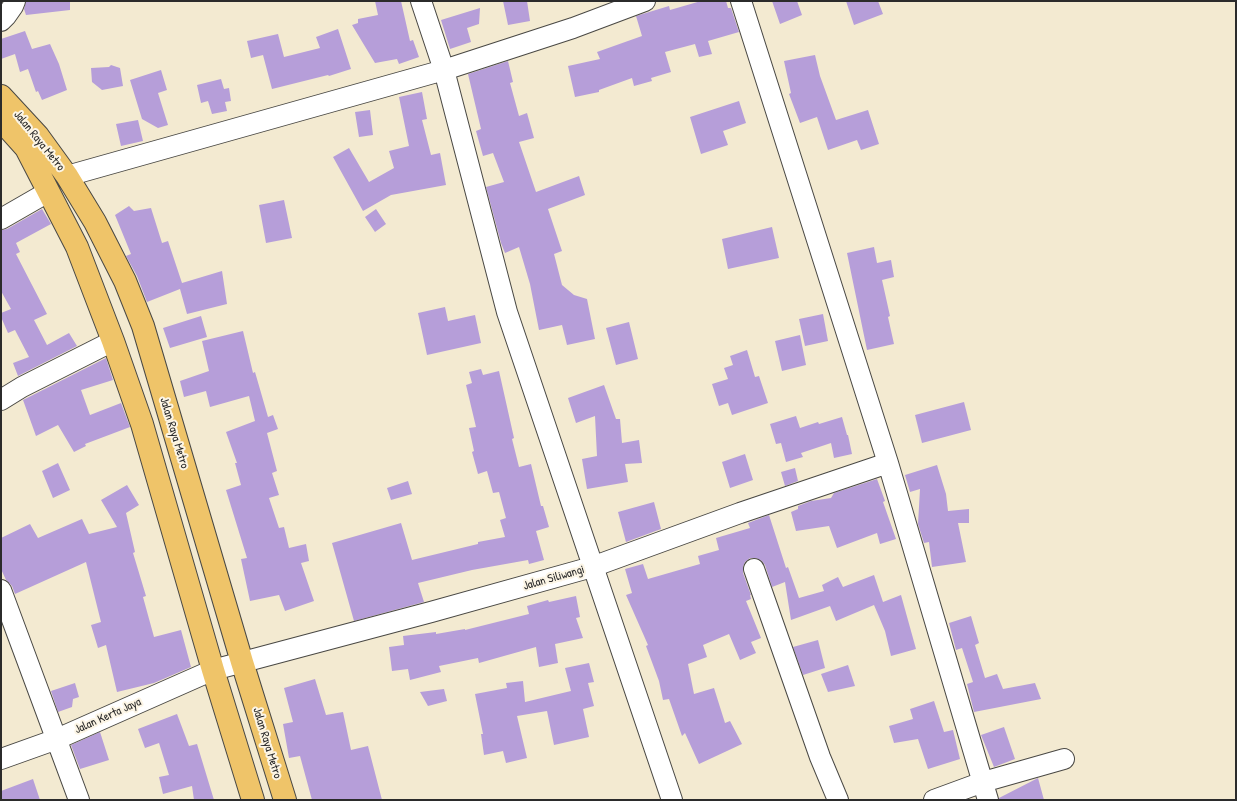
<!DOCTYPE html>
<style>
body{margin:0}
#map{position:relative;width:1237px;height:801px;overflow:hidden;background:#f3ead1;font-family:"Patrick Hand",sans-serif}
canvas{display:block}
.frame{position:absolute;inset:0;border:2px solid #2b2b2b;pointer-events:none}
</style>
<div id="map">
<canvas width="1237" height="801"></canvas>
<div class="frame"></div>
</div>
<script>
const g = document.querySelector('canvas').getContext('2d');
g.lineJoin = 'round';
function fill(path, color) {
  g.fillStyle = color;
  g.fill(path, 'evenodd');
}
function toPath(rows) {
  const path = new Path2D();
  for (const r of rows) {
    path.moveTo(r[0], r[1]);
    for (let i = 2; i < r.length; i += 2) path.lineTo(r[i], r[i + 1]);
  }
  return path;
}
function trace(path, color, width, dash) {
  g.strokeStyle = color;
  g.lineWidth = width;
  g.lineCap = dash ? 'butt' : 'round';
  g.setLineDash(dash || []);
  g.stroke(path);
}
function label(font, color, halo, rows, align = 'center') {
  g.font = font + ' "Patrick Hand",sans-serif';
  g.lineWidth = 4;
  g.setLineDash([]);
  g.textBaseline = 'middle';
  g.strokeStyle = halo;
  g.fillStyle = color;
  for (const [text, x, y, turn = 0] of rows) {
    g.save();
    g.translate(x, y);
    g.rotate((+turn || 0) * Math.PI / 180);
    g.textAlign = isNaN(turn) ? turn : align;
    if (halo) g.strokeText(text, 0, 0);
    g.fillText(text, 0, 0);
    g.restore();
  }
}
fill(toPath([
 [26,1,70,1,70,10,26,15,24,9],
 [375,1,401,1,410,41,413,40,419,57,399,64,397,59,375,63,352,25,358,23,358,19,378,15],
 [503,1,527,1,530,21,508,25],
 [701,1,726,1,728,8,731,8,739,32,708,41,712,54,699,57,695,44,665,52,671,72,651,78,652,81,634,86,632,78,599,90,599,92,575,97,568,66,600,59,597,52,642,36,636,16,669,6,670,10],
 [772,1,797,1,802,15,780,24],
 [846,1,878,1,883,14,854,25],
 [480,8,479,24,467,28,471,42,450,49,441,20],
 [338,29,351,69,329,76,328,75,272,89,263,55,251,58,247,41,278,34,284,57,320,48,316,37],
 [25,31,32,49,50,44,59,64,67,90,42,100,38,91,36,92,28,69,20,72,15,54,1,59,1,39],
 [815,55,820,76,836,120,868,110,879,144,861,150,857,140,828,150,817,117,800,123,789,94,791,93,784,61],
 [508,61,513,82,510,83,519,116,527,113,534,138,519,142,536,192,579,176,585,195,548,209,562,251,554,254,562,285,574,295,587,299,595,339,567,345,562,325,539,330,530,284,519,247,505,253,501,243,486,187,504,182,493,153,483,156,476,131,481,129,468,74],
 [111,65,120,68,123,86,102,90,92,82,91,68,109,67],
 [161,70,167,90,158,93,168,125,158,128,142,119,130,80],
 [221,79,224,89,229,88,231,101,225,102,227,111,212,114,208,101,201,103,197,85],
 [422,92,427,119,422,120,431,155,440,153,446,185,391,195,363,211,333,157,349,148,369,182,394,168,389,151,409,146,399,97],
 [739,101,746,123,723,131,728,145,701,154,690,117],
 [370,110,373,135,359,137,355,112],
 [138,120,143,141,121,146,116,124],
 [284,200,292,238,266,243,259,205],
 [129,206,134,211,151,208,162,243,168,241,182,283,222,271,227,304,187,314,180,289,147,302,137,276,126,256,131,254,115,215],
 [42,209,51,224,16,243,20,252,16,254,47,314,34,320,47,345,69,333,77,346,18,376,13,363,29,357,15,330,8,333,1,317,1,313,11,309,1,291,1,230,7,229],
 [376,209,386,224,375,232,365,217],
 [772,227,779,258,728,269,722,239],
 [874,247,877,263,891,260,894,277,882,280,890,316,888,317,894,344,867,350,847,253],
 [445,307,448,321,475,315,481,343,427,355,418,313],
 [823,314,828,341,805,346,799,319],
 [201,316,207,337,170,348,163,328],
 [629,322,638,359,616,365,606,328],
 [243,331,253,373,255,372,268,417,273,415,278,429,267,433,277,471,272,473,279,495,269,498,279,528,284,527,289,548,306,544,309,561,301,563,314,601,285,611,279,595,250,601,241,559,247,558,226,490,241,485,235,463,237,463,226,432,255,421,249,396,210,407,206,391,184,397,180,381,209,371,202,341],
 [800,335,806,365,782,371,775,341],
 [747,350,755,377,759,376,768,403,732,415,728,403,719,406,712,384,728,379,724,368,733,365,730,356],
 [106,358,113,380,81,390,90,415,121,403,130,427,85,444,86,446,74,452,58,425,36,436,23,400],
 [481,369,483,375,499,371,514,438,512,439,519,467,531,464,541,506,543,506,549,527,536,531,544,560,529,564,528,560,472,570,418,583,424,602,354,621,332,543,401,523,412,560,478,544,478,542,505,537,500,520,506,518,499,492,493,493,487,471,478,474,472,452,474,451,469,428,476,427,466,385,472,383,469,372],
 [604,385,616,419,620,419,622,443,639,440,642,463,625,464,628,482,587,489,582,459,597,456,595,416,576,423,568,398],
 [964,402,971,430,922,443,915,415],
 [796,416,800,428,818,422,819,424,842,417,847,435,848,435,852,454,834,458,831,443,801,453,803,457,786,462,781,443,776,444,770,424],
 [745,454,753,480,730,488,722,462],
 [58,463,70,490,53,498,42,471],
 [937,465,946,494,948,511,969,509,969,523,958,523,966,562,932,567,929,542,924,543,918,524,920,489,910,492,905,475],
 [795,468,798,481,785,486,781,472],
 [877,479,885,501,883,502,896,539,880,544,877,533,837,548,829,526,796,531,791,512,798,509,798,506,811,501,831,498,834,493],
 [408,481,412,494,391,500,387,488],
 [127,485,139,505,126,513,135,552,133,553,146,596,143,597,154,637,181,630,191,667,154,683,117,692,106,645,98,648,91,625,101,622,86,562,15,594,12,586,6,580,1,569,1,538,30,524,38,538,82,519,89,534,117,527,101,500],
 [654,502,661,529,626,542,618,512],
 [769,515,786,568,788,567,799,598,824,591,822,585,838,577,843,587,874,575,883,602,901,595,916,649,891,656,885,631,874,605,836,621,830,606,791,620,785,582,772,587,765,565,762,561,756,558,750,558,745,562,743,567,743,573,751,595,750,595,751,599,746,601,761,638,751,642,756,653,740,660,729,634,703,645,707,657,688,664,694,694,714,688,725,723,730,721,742,744,699,764,685,733,682,736,669,699,663,700,659,681,646,646,648,645,626,595,632,593,625,569,643,564,648,579,700,564,698,556,719,550,716,538,750,528,748,523],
 [576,596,580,617,576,618,583,638,555,644,558,663,539,667,536,647,479,663,478,658,439,666,441,672,410,680,408,669,392,671,389,647,404,645,403,636,436,632,436,634,465,629,465,630,529,614,527,606,548,600,549,602],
 [971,616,979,643,975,645,985,678,997,674,1003,689,1035,683,1041,699,974,712,967,684,973,682,962,648,956,650,949,623],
 [818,640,825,668,803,675,793,647],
 [589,663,594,682,588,683,594,706,583,709,589,737,554,745,547,711,517,716,527,758,506,763,503,751,484,755,481,734,483,734,475,694,507,688,506,683,523,681,525,702,571,691,565,668],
 [848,665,855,686,828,692,821,674],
 [315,679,326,715,343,712,351,750,368,746,382,800,312,800,300,756,289,758,283,724,293,722,284,688],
 [75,683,79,697,73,699,72,707,58,712,51,691],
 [444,689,447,701,428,706,420,692],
 [934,701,944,732,953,730,960,759,928,769,918,739,894,743,889,726,913,719,910,709],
 [177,714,189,746,197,744,214,800,194,800,192,786,163,794,159,777,169,775,159,743,145,748,138,729],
 [1004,727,1015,759,994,767,981,735],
 [100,732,109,760,80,769,71,745],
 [1038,778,1044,800,999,800,999,798],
 [33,779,40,800,1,800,1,791]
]), '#b69ed9');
const minor = toPath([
 [421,1,444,70,507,312,672,800],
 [741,1,888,463,988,800],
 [1,21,6,16,13,6,15,1],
 [67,176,444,70,573,28,645,1],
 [1,219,48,192],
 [1,400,22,387,113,341],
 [754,569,820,757,838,800],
 [1,590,79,800],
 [1,759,57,739,213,670,431,612,592,567,740,513,888,463],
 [934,800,983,782,1064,759]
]);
const trunk = toPath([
 [1,96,38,136,67,176,95,222,125,281,143,326,242,662,285,800],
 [1,120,26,148,77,247,113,341,142,424,213,670,253,800]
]);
trace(minor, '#494844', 22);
trace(trunk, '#494844', 24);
trace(minor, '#fff', 20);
trace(trunk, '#efc469', 22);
label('12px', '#2b2b2b', '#fcf5e5', [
 ["Jalan Raya Metro",39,141,51],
 ["Jalan Raya Metro",174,433,73],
 ["Jalan Siliwangi",554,578,-16],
 ["Jalan Kerta Jaya",108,716,-24],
 ["Jalan Raya Metro",267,743,73]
]);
</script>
